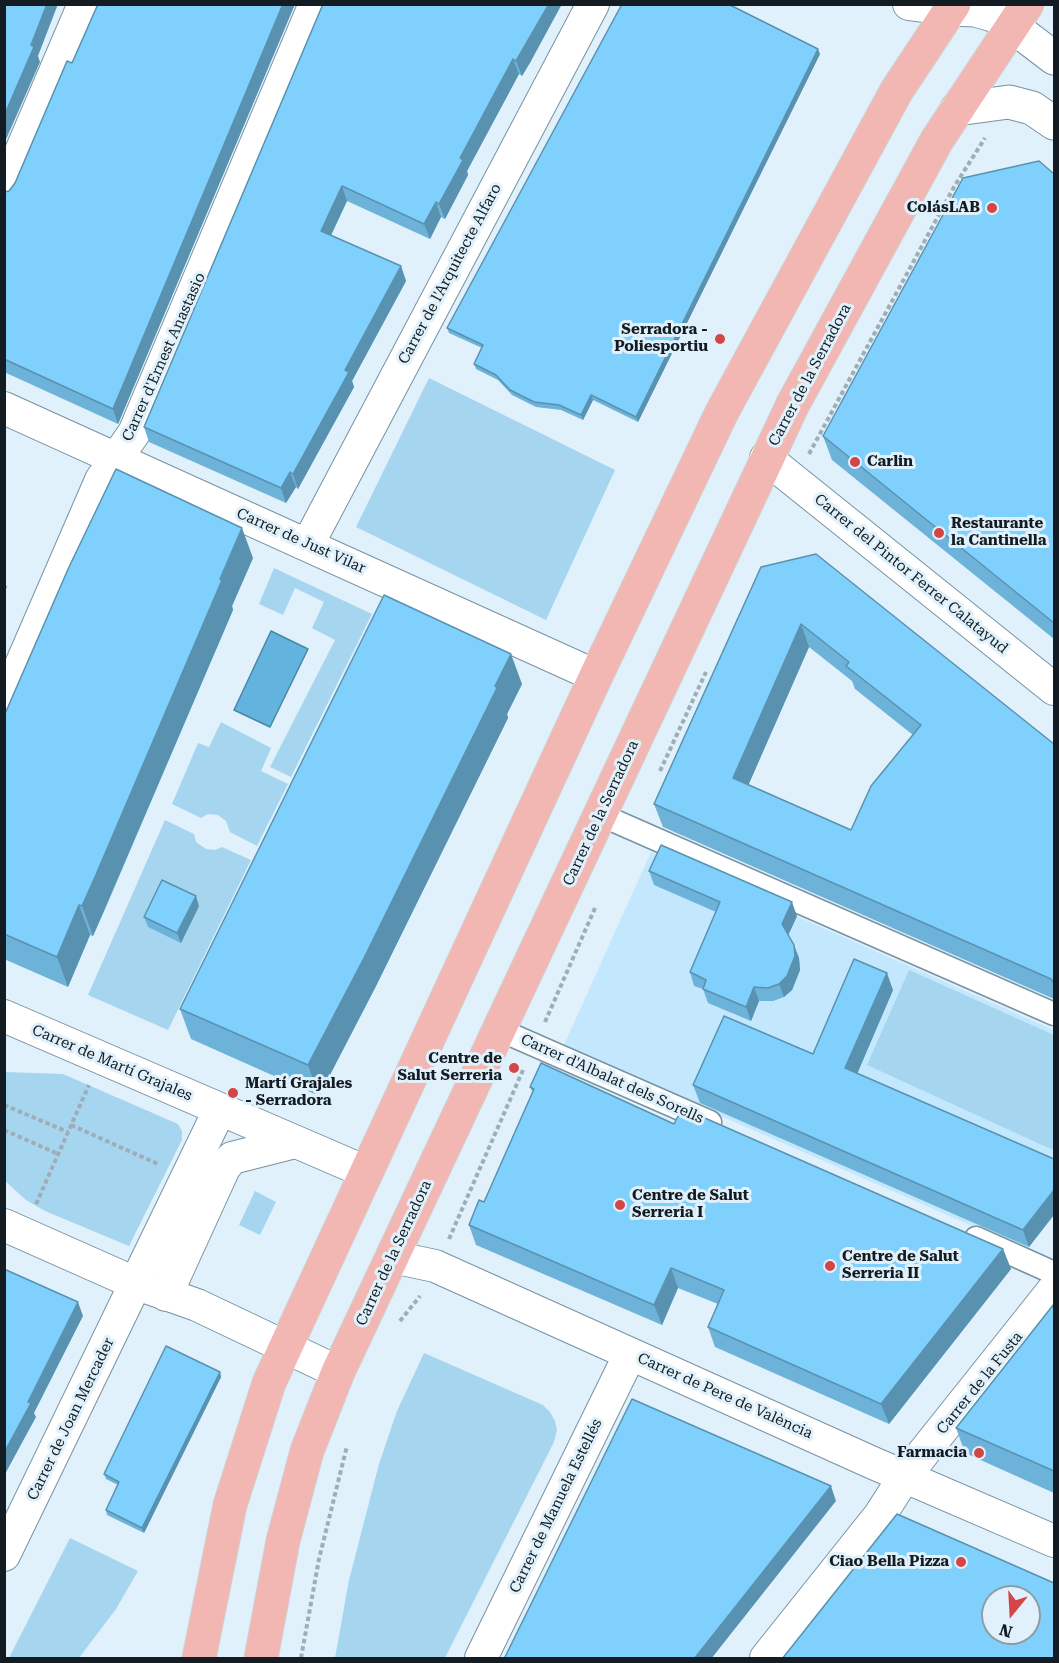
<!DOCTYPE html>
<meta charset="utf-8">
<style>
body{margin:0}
#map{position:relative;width:1059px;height:1663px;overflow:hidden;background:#e0f1fb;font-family:"Roboto Serif",serif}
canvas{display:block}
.frame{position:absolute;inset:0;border:6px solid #121c22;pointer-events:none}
.north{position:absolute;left:981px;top:1585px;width:60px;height:60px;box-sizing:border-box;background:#e0f1fb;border:2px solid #8e9ca4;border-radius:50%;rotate:198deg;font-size:16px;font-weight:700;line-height:24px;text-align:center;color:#121c22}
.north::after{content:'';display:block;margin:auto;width:21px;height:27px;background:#d44546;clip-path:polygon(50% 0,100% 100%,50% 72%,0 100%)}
</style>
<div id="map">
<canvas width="1059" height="1663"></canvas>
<div class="frame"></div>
<div class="north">N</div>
</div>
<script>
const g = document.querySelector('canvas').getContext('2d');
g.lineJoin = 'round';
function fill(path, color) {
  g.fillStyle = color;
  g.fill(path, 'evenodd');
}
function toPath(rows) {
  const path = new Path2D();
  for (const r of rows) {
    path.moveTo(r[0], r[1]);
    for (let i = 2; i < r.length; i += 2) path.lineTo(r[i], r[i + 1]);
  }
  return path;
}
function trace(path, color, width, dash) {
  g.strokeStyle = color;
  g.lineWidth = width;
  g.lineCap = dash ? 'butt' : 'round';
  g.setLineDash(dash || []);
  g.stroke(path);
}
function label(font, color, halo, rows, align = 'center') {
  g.font = font + ' "Roboto Serif",serif';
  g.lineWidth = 6;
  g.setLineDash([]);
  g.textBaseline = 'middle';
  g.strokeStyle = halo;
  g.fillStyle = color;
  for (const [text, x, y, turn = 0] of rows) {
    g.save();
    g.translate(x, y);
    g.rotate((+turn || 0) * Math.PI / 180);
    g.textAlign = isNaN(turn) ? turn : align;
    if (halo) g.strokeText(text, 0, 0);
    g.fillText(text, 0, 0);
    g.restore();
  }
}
fill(toPath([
 [651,852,1054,1030,1054,1215,1027,1250,563,1047]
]), '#c3e8fd');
fill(toPath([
 [429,378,615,470,546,620,356,527],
 [274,568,372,614,291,777,270,767,335,640,312,628,324,602,295,588,283,615,259,604],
 [221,722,271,748,261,771,288,784,257,846,230,832,226,821,218,815,208,814,201,818,172,804,198,743,209,747],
 [165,820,194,834,196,842,206,849,215,850,222,847,251,860,168,1030,88,995],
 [909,970,1054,1035,1053,1150,867,1065],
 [4,1072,63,1074,178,1124,182,1131,182,1140,129,1246,45,1211,26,1200,5,1181],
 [255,1191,276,1202,260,1235,239,1225],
 [424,1353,543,1405,550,1412,555,1421,557,1430,554,1442,445,1658,335,1658,349,1580,379,1464,397,1411],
 [70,1538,138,1571,116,1609,79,1658,9,1658]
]), '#a6d5f0');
const water = toPath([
 [271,631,308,649,270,727,234,710,271,631]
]);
fill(water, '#62b3de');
trace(water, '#4a86a6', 1.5);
const pedestrian = toPath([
 [601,815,1054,1014],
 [500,1030,710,1122],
 [976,1238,1054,1273]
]);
const minor = toPath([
 [909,4,951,9],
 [4,191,84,4],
 [4,408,596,676],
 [766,458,1054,689],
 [308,544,593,4],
 [4,704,101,480,134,433,315,4],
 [4,1016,366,1172],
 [4,1225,137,1284,197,1305,338,1372],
 [393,1257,435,1266,873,1463,1054,1541],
 [166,1295,224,1168,232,1158,295,1142],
 [4,1555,220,1109],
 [481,1658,630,1354],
 [766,1658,880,1515,905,1476,1054,1289]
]);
const tertiary = toPath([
 [951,9,975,10,993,15,1012,26,1054,58],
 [957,109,1009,102,1032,108,1054,123]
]);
const primary = toPath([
 [199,1658,230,1505,269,1383,596,676,722,412,897,90,954,4],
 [261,1658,283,1541,307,1451,338,1372,793,404,937,140,1027,4]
]);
trace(pedestrian, '#7792a2', 25);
trace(minor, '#7792a2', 34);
trace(tertiary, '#7792a2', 35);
trace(primary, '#d0d2d3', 35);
trace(toPath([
 [809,454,954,187,985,138],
 [660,771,706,672],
 [545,1022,595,908],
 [4,1105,68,1132],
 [71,1125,158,1164],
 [4,1130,58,1154],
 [36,1204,89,1085],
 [449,1239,523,1070],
 [400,1321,420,1296],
 [301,1658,319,1559,347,1446]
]), '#9eadb6', 4, [4.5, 3]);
trace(pedestrian, '#fff', 22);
trace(minor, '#fff', 32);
trace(tertiary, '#fff', 33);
trace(primary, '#f2b7b3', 33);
fill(toPath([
 [98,4,295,4,118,424,4,372,4,192,9,191,15,183,72,63],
 [323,4,531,61,522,76,519,74,467,171,468,175,445,219,441,217,430,239,347,201,331,235,401,266,406,281,352,381,354,387,298,489,296,487,286,503,149,442,144,427],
 [820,54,638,422,593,400,583,420,561,410,536,407,512,395,498,380,476,369,474,364,482,348,449,333,447,328],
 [1054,174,1054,639,832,460,823,436],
 [253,558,232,606,233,610,106,907,93,936,90,935,68,987,4,959,4,716],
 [761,567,1054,744,1054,999,663,827,654,804],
 [809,647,852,681,855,689,913,735,851,830,748,785],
 [522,684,507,714,508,718,375,988,319,1096,191,1039,180,1009],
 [649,871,797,916,788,935,799,958,800,970,792,990,784,997,773,1001,759,1001,751,1021,708,1003,703,989,694,986,690,972,716,912,654,885],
 [199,906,181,943,148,927,144,917],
 [893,990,857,1073,1054,1159,1029,1247,700,1103,693,1085,813,1054],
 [530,1087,674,1124,1003,1249,1011,1269,889,1424,715,1347,708,1327,718,1304,678,1288,662,1325,476,1245,469,1225,484,1202,533,1093],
 [1054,1304,1054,1493,965,1453,956,1428],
 [220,1372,221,1377,144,1533,107,1515,106,1510,118,1485,106,1479,104,1474]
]), '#6db3d9');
fill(toPath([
 [47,4,58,4,38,56,40,62,4,144,4,116],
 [283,4,295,4,118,424,113,409],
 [549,4,562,4,531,61,522,76,516,61],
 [818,49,820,54,638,422,636,417],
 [513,59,519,74,467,171,468,175,445,219,439,204,460,158],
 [342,186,347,201,326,246,321,231],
 [436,202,441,217,430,239,424,224],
 [401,266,406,281,352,381,354,387,298,489,293,474,345,370],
 [591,395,593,400,583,420,581,415],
 [290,472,296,487,286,503,281,488],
 [242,528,253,558,232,606,233,610,93,936,82,906],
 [4,581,7,587,4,592],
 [801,624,809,647,741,802,733,778],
 [511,654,522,684,507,714,508,718,375,988,319,1096,308,1065],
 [196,896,199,906,181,943,177,933],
 [792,902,797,916,787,938,782,924],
 [79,905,90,935,68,987,57,957],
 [794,945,799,958,800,970,792,990,784,997,779,984],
 [887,973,893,990,852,1086,845,1068],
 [754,987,759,1001,751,1021,746,1007],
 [1054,1190,1054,1215,1029,1247,1023,1230],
 [1003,1249,1011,1269,889,1424,881,1404],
 [671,1268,678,1288,662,1325,654,1305],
 [78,1302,83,1316,34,1413,36,1417,4,1476,4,1453,28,1402],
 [220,1372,221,1377,144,1533,142,1528],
 [831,1486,836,1501,711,1659,694,1659]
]), '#5992b0');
const building = toPath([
 [4,4,47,4,31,45,34,47,4,116,4,4],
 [98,4,283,4,113,409,4,359,4,192,9,191,15,183,67,61,72,63,98,4],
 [323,4,549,4,516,61,513,59,460,158,463,160,439,204,436,202,424,224,342,186,321,231,401,266,345,370,349,372,293,474,290,472,281,488,144,427,323,4],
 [622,4,728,4,818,49,636,417,591,395,581,415,559,405,534,402,510,390,496,375,474,364,483,345,447,328,622,4],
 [1039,161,1054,174,1054,623,823,436,963,178,1039,161],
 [116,469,242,528,220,579,222,580,95,877,82,906,79,905,57,957,4,934,4,716,69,567,116,469],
 [816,554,1054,744,1054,983,1051,979,654,804,761,567,816,554],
 [801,624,849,662,846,666,921,725,871,786,851,830,733,778,801,624],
 [384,595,511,654,495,686,497,688,364,958,308,1065,180,1009,384,595],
 [661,845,792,902,782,924,794,945,795,956,787,976,779,984,768,988,754,987,746,1007,703,989,706,980,690,972,720,902,649,871,661,845],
 [162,880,196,896,177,933,144,917,162,880],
 [854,959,887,973,845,1068,1054,1159,1054,1190,1023,1230,693,1085,724,1016,813,1054,854,959],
 [541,1063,674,1124,682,1108,1003,1249,881,1404,708,1327,724,1290,671,1268,654,1305,469,1225,479,1200,484,1202,534,1089,530,1087,541,1063],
 [4,1269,78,1302,28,1402,31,1403,4,1453,4,1269],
 [1054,1304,1054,1471,956,1428,1054,1304],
 [166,1346,220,1372,142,1528,106,1510,119,1482,104,1474,166,1346],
 [632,1399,831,1486,694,1659,504,1659,632,1399],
 [897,1514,1054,1583,1054,1659,782,1659,897,1514],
 [993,1597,1029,1597,1029,1633,993,1633,993,1597]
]);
fill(building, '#7fd0fc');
trace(building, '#5992b0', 1.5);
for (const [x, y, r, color] of [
 [992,208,6,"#d44546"],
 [720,339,6,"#d44546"],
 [855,462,6,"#d44546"],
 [939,533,6,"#d44546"],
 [514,1068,6,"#d44546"],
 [233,1093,6,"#d44546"],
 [620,1205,6,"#d44546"],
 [830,1266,6,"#d44546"],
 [979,1453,6,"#d44546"],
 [961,1562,6,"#d44546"]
]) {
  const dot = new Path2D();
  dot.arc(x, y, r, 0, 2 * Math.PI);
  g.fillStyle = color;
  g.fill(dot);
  trace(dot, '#e0f1fb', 2);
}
label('bold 15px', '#121c22', '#e0f1fb', [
 ["ColásLAB",980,208],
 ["Serradora -",708,330],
 ["Poliesportiu",708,347],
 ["Carlin",867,462,"left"],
 ["Restaurante",951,524,"left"],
 ["la Cantinella",951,541,"left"],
 ["Centre de",502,1059],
 ["Salut Serreria",502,1076],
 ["Martí Grajales",245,1084,"left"],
 ["- Serradora",245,1101,"left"],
 ["Centre de Salut",632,1196,"left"],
 ["Serreria I",632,1213,"left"],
 ["Centre de Salut",842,1257,"left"],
 ["Serreria II",842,1274,"left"],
 ["Farmacia",967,1453],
 ["Ciao Bella Pizza",949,1562]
], 'right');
label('15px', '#121c22', '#e0f1fb', [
 ["Carrer de l'Arquitecte Alfaro",450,274,-62],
 ["Carrer d'Ernest Anastasio",164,357,-66],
 ["Carrer de la Serradora",810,375,-62],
 ["Carrer de Just Vilar",301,541,24],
 ["Carrer del Pintor Ferrer Calatayud",911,574,39],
 ["Carrer de la Serradora",601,813,-65],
 ["Carrer de Martí Grajales",112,1063,23],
 ["Carrer d'Albalat dels Sorells",612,1079,24],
 ["Carrer de la Serradora",394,1253,-65],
 ["Carrer de la Fusta",980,1383,-51],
 ["Carrer de Pere de València",725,1396,24],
 ["Carrer de Joan Mercader",71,1419,-64],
 ["Carrer de Manuela Estellés",556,1506,-64]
]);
</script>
